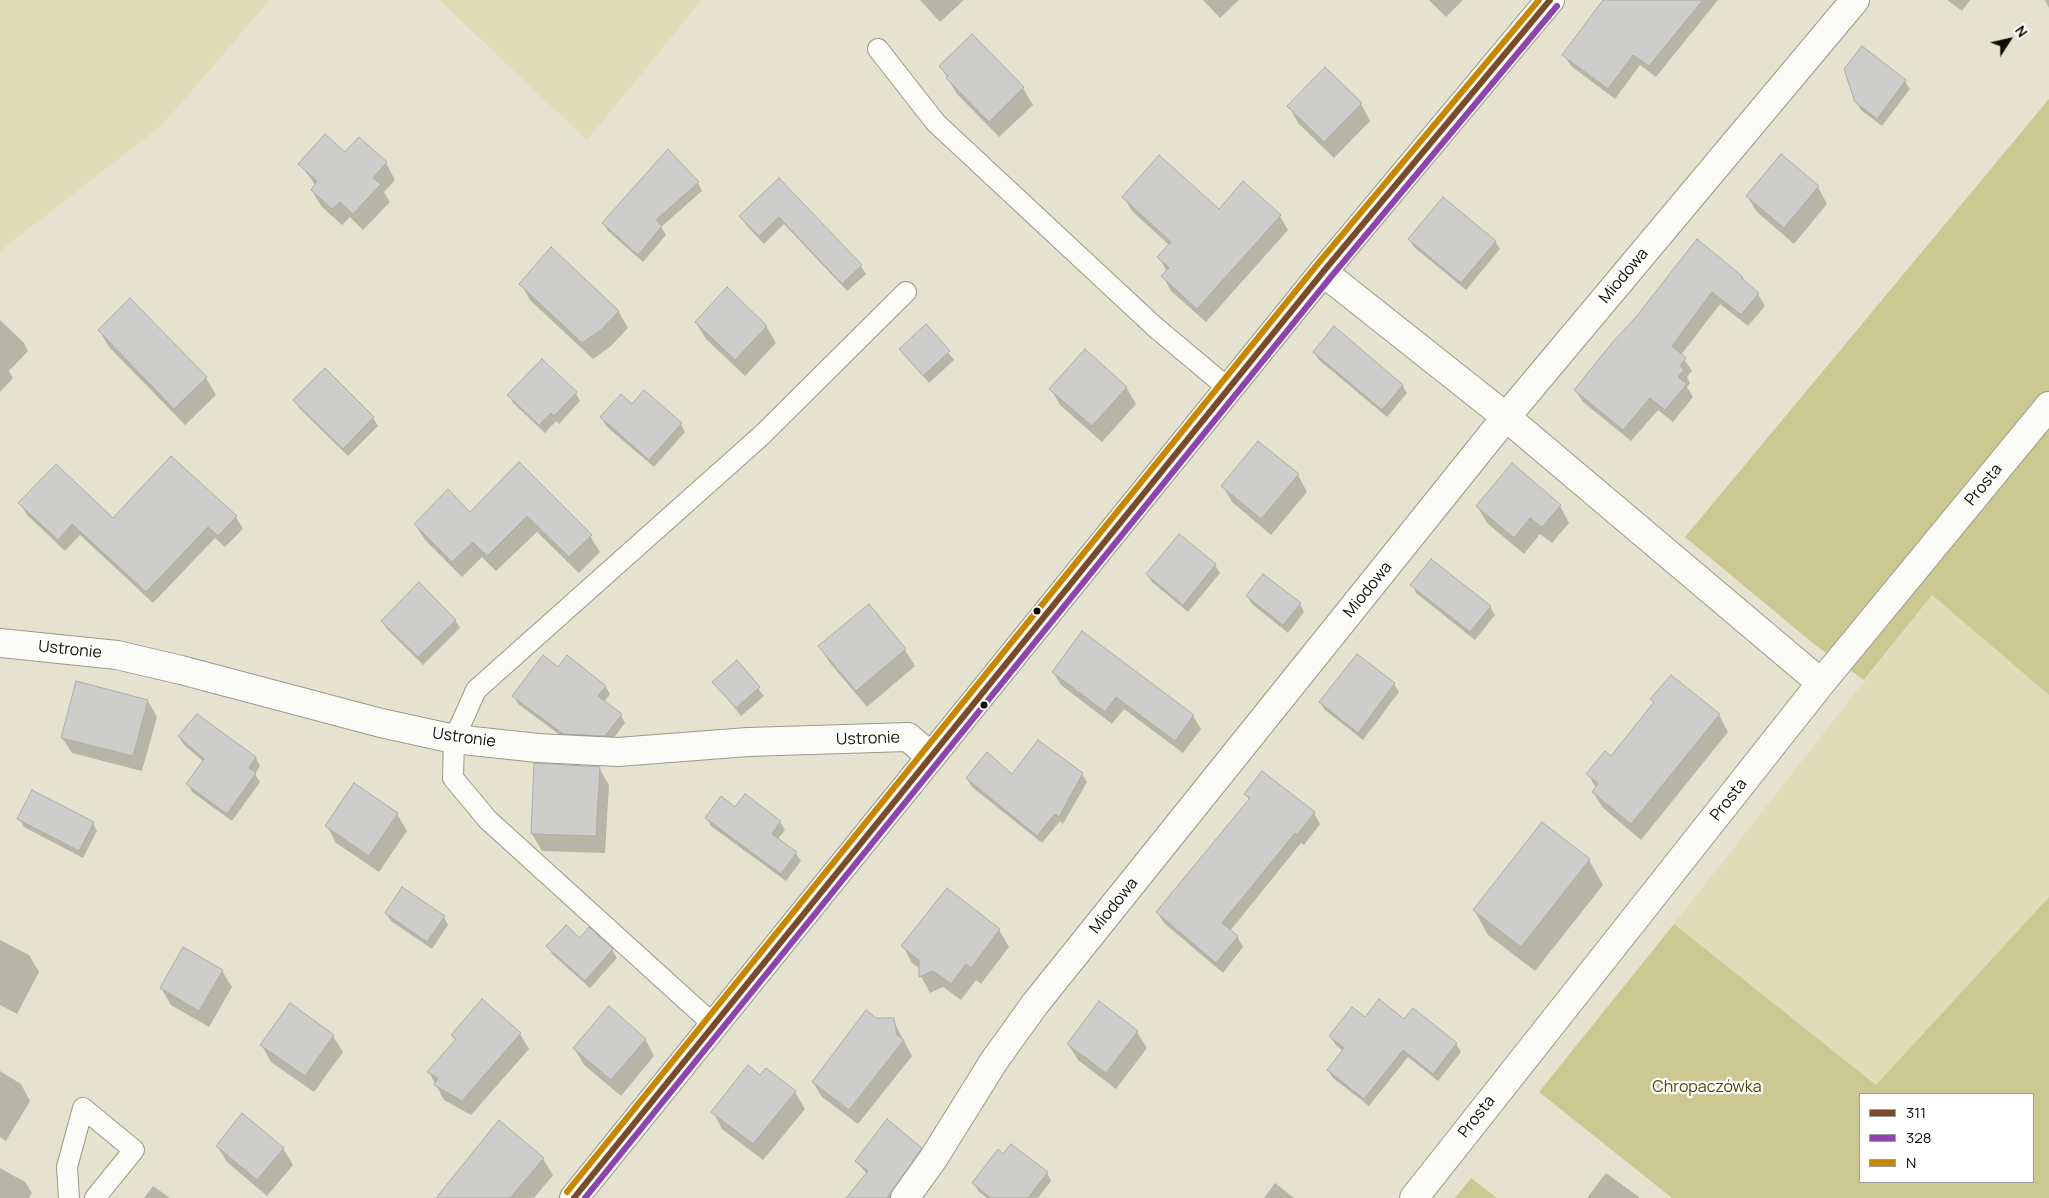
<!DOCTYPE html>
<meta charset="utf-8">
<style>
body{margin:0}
#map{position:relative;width:2049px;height:1198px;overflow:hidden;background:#e5e3d0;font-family:Manrope,sans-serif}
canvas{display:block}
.legend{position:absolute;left:1859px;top:1093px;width:175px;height:90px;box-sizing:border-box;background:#fff;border:1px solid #9f9e9a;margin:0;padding:6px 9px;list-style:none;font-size:15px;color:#0e0d03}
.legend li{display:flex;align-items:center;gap:10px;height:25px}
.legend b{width:25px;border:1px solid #9f9e9a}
.north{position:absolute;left:1984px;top:15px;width:50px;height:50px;-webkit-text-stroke:4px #fff;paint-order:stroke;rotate:55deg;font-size:14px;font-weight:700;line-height:20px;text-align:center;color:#0e0d03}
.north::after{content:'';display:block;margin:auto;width:18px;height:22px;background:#0e0d03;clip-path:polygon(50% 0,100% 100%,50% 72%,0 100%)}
</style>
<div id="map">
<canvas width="2049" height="1198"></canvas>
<ul class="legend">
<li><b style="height:6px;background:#7a4b2a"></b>311</li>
<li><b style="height:6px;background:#8e44ad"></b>328</li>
<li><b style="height:6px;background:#c88701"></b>N</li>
</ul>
<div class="north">N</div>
</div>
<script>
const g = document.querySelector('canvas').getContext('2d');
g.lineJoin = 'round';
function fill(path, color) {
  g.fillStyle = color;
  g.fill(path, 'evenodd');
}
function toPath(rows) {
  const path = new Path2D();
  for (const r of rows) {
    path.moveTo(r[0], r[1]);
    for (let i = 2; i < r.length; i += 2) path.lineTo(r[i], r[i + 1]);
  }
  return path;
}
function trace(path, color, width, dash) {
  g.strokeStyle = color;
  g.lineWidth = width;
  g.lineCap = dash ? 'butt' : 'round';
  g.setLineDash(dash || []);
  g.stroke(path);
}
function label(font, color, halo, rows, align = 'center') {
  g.font = font + ' Manrope,sans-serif';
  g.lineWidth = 4.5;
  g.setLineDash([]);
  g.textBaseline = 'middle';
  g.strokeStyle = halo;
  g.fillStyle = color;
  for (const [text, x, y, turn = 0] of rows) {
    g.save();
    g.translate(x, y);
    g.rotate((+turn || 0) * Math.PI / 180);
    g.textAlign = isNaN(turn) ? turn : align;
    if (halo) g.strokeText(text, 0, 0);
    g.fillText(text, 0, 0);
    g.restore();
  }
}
fill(toPath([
 [0,0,270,0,162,125,0,251],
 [439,0,702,0,587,140],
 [1932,595,2049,695,2049,897,1876,1085,1674,924]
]), '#dfdcb8');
fill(toPath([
 [2049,99,2049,695,1932,595,1864,680,1814,644,1685,537],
 [2049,897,2049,1198,1672,1198,1539,1092,1674,924,1876,1085],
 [1860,1094,2033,1094,2033,1182,1860,1182],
 [1471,1178,1497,1198,1455,1198]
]), '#ccc891');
fill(toPath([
 [920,0,964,0,940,22],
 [1203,0,1239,0,1220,18],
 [1429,0,1463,0,1446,17],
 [1605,0,1718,0,1656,77,1640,65,1615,99,1571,66,1564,55],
 [1947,0,1970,0,1962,11],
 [2045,0,2049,0,2049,8],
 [972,36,1023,88,1033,105,999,137,957,94,941,67],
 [1905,81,1910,89,1882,126,1861,110,1856,101],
 [1361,104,1370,121,1334,158,1298,123,1289,106],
 [346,153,386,163,395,180,384,192,390,202,363,230,350,217,342,225,322,207,312,191,316,186,300,164],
 [779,180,861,266,866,274,847,291,784,224,764,244,746,225,741,217],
 [698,183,702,191,661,227,666,235,643,262,608,231,604,223],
 [1818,187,1827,204,1794,244,1757,212,1747,196],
 [1124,197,1219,211,1280,216,1288,230,1206,322,1171,291,1163,276,1167,272,1159,257,1169,245,1132,211],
 [1409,239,1495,241,1500,249,1466,290,1414,247],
 [1742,277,1758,294,1765,306,1748,326,1720,304,1681,355,1692,371,1687,377,1690,383,1687,387,1693,397,1673,422,1658,410,1631,441,1583,402,1575,390,1637,318],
 [521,284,618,311,628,328,611,346,593,359,530,300],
 [130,300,206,378,216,395,185,425,109,347,99,330],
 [0,320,24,343,28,351,9,371,13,378,0,392],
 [696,323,766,326,776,343,745,376,706,339],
 [926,326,954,360,929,383,900,349],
 [1314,352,1402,385,1407,393,1387,417,1319,360],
 [325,370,373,418,378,426,348,456,299,408,295,400],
 [1126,387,1136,404,1102,442,1060,405,1051,389],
 [576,393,580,401,559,424,556,421,545,433,513,403,509,395],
 [632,406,681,424,685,432,654,467,606,426,602,418],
 [519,464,590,536,600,552,579,573,537,532,496,571,482,557,462,577,425,540,415,524,470,514],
 [1298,475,1307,492,1271,535,1232,502,1223,486],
 [20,503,113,520,236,517,243,529,225,547,215,538,153,603,80,535,65,551,27,515],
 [1477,506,1560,506,1569,523,1552,543,1540,534,1524,554,1487,523],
 [1432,560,1490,607,1495,615,1475,640,1416,593,1412,585],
 [1215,565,1220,573,1188,612,1152,582,1147,574],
 [1247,596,1300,604,1304,612,1288,633,1252,604],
 [869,606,905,650,915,666,867,707,830,663,820,647],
 [455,620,460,628,423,665,387,629,382,621],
 [1357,655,1394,684,1399,692,1363,740,1325,710,1320,702],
 [737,662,764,696,741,716,714,682],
 [559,668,605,686,610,694,604,702,621,715,625,723,610,743,568,741,518,704,514,696],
 [1053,672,1193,716,1201,729,1183,753,1124,709,1112,724,1061,685],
 [1652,699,1719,715,1728,732,1641,840,1603,808,1593,792,1596,788,1588,774,1612,758,1654,703],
 [148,701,157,717,142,771,72,753,62,738],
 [197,716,256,758,260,766,255,774,260,782,232,821,192,792,188,784,204,762,184,745,179,737],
 [1038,742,1082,774,1087,782,1063,824,1060,821,1042,843,972,787,967,779,1012,775],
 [599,768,609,785,605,853,542,851,532,834],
 [1246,794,1314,813,1320,824,1304,845,1301,843,1230,931,1237,936,1243,947,1223,973,1164,923,1157,912,1249,800],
 [736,809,780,822,785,830,778,839,796,853,801,861,786,881,711,826,707,818],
 [397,814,407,831,379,872,336,843,327,826],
 [19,818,93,823,97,831,83,858,24,827],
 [1589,860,1603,885,1535,971,1488,935,1474,910],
 [386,913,444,917,448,925,432,949,391,921],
 [999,930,1009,947,981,984,976,980,961,1000,943,987,930,993,921,976,920,969,912,963,903,946],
 [580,939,612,950,617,958,590,988,552,954,548,946],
 [0,940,29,955,39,972,17,1014,0,1005],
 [222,971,232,987,209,1027,171,1005,161,988],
 [1413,1010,1456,1044,1461,1052,1438,1081,1408,1057,1369,1106,1333,1078,1328,1070,1343,1051,1335,1044,1330,1036,1365,1019,1404,1021],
 [866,1012,876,1020,893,1020,912,1056,858,1124,822,1097,813,1082],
 [1137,1032,1147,1048,1116,1089,1078,1060,1068,1044],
 [520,1034,529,1049,471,1115,444,1100,429,1072,456,1041,452,1036],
 [333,1036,343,1052,314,1092,271,1062,262,1046],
 [645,1039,654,1056,621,1096,584,1065,574,1048],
 [766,1069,795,1092,805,1109,763,1160,722,1129,713,1112,761,1077],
 [0,1071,21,1084,30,1101,6,1141,0,1137],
 [217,1146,283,1148,293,1165,267,1196,227,1162],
 [921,1149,925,1157,895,1198,847,1198,867,1174,856,1161],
 [1004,1156,1047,1173,1051,1181,1038,1198,987,1198,978,1191,974,1183],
 [543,1159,553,1175,534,1198,448,1198],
 [0,1168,25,1182,32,1193,29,1198,0,1198],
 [1606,1173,1639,1197,1639,1198,1587,1198],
 [1275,1183,1294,1198,1264,1198],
 [153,1186,170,1198,144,1198]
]), '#0003');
const building = toPath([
 [1603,0,1703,0,1649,66,1633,55,1608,89,1562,55,1603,0],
 [972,34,1024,87,989,122,946,78,948,76,939,66,972,34],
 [1862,46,1906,80,1877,119,1855,102,1844,69,1862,46],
 [1325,67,1362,103,1324,142,1287,106,1325,67],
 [325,134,345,152,359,137,387,162,373,178,381,184,353,214,340,202,332,209,311,190,317,181,298,164,325,134],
 [668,149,699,182,656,220,662,226,638,255,602,223,668,149],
 [1781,154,1819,186,1784,228,1746,196,1781,154],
 [1159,155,1219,209,1243,181,1281,215,1197,309,1161,276,1169,268,1157,257,1171,242,1122,197,1159,155],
 [779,178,862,265,842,284,779,217,759,236,739,216,779,178],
 [1443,197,1496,241,1461,283,1408,239,1443,197],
 [1697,239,1743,277,1741,278,1759,293,1741,315,1712,292,1672,346,1686,358,1680,366,1684,370,1678,377,1687,384,1665,410,1650,398,1623,430,1574,390,1612,343,1636,317,1697,239],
 [551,247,619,311,602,329,582,343,519,284,551,247],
 [727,287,767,326,735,360,695,322,727,287],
 [130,298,207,377,174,409,98,330,130,298],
 [926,324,950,351,923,376,899,349,926,324],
 [1334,326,1403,385,1382,410,1313,352,1334,326],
 [1085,349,1127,387,1092,426,1049,389,1085,349],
 [542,359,577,392,554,416,551,413,539,425,507,395,542,359],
 [325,368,374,417,343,449,293,400,325,368],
 [644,390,682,423,649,460,600,417,621,394,632,404,644,390],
 [1258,441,1299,474,1261,519,1221,486,1258,441],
 [171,456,237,516,218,536,208,527,146,592,72,524,58,540,18,503,56,464,113,518,171,456],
 [519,462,592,535,569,557,527,516,487,556,473,542,452,562,414,524,448,489,470,512,519,462],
 [1512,463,1561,505,1542,527,1530,518,1514,538,1476,506,1512,463],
 [1179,534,1216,564,1183,605,1146,574,1179,534],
 [1431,559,1491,606,1470,632,1410,585,1431,559],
 [1263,574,1301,603,1283,625,1246,596,1263,574],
 [419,582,456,620,418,657,381,621,419,582],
 [869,604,906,649,856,691,818,646,869,604],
 [1082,631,1194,715,1175,741,1116,697,1105,712,1052,672,1082,631],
 [1357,654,1395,683,1358,733,1319,702,1357,654],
 [543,655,558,667,567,655,606,686,598,696,622,714,605,736,563,734,512,696,543,655],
 [737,660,760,687,736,708,712,682,737,660],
 [1671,675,1720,714,1631,824,1592,792,1598,783,1586,774,1605,751,1611,756,1654,702,1650,699,1671,675],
 [76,681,148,700,133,756,61,738,76,681],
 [197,714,256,757,249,768,256,773,227,814,186,784,204,759,178,736,197,714],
 [1038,740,1083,773,1059,817,1055,814,1037,836,966,778,987,752,1012,774,1038,740],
 [534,763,600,767,596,836,531,834,534,763],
 [1262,771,1315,812,1297,835,1295,833,1222,923,1238,936,1216,963,1156,912,1250,798,1244,794,1262,771],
 [354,783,398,813,369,856,325,826,354,783],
 [32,790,94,822,79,851,17,819,32,790],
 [745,794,781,821,772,834,797,852,781,874,705,818,721,796,735,807,745,794],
 [1542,822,1590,859,1521,947,1473,910,1542,822],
 [402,887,445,916,427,942,385,913,402,887],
 [947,888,1000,929,971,968,966,964,951,984,933,971,919,977,919,960,901,946,947,888],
 [566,925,580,938,589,927,613,949,585,981,546,946,566,925],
 [183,947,223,970,199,1011,160,988,183,947],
 [482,999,521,1033,462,1101,434,1085,438,1078,427,1072,456,1039,451,1035,482,999],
 [1379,999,1404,1019,1413,1008,1457,1043,1433,1074,1403,1050,1364,1099,1327,1070,1344,1048,1329,1036,1352,1007,1365,1017,1379,999],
 [1099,1001,1138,1031,1106,1073,1067,1044,1099,1001],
 [290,1003,334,1035,305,1076,260,1045,290,1003],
 [609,1006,646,1039,611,1080,573,1048,609,1006],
 [866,1010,876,1018,894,1018,897,1035,904,1040,849,1110,812,1082,866,1010],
 [748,1065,760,1075,766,1068,796,1091,753,1144,711,1112,748,1065],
 [242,1113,284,1148,257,1180,216,1146,242,1113],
 [887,1119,922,1148,887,1198,846,1198,868,1171,855,1161,887,1119],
 [499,1120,544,1158,510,1198,436,1198,499,1120],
 [1011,1144,1048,1172,1028,1198,991,1198,972,1183,998,1149,1003,1154,1011,1144]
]);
fill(building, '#cdcdcb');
trace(building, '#acaba9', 1);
const lane = toPath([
 [878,49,936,123,1155,327,1229,389],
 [715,1026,488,820,453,778,454,739,476,690,762,435,906,292],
 [69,1198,67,1167,83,1108,134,1150,95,1198]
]);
const street = toPath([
 [1323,272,1506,417,1821,683],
 [0,643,117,655,181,670,381,723,454,739,538,748,618,752,748,742,908,737,931,757],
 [905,1198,933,1159,994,1061,1035,1004,1506,417,1855,0],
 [1414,1198,1821,683,2049,406]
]);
const secondary = toPath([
 [574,1198,1323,272,1550,0]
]);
trace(lane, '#9a998a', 22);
trace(street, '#9a998a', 30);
trace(secondary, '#9a998a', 30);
trace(lane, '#fbfbf8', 20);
trace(street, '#fbfbf8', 28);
trace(secondary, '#fbfbf8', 28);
trace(toPath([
 [574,1198,1323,272,1550,0]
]), '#7a4b2a', 6);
trace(toPath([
 [585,1198,1330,278,1557,6]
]), '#8e44ad', 6);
trace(toPath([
 [567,1192,1316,266,1539,0]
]), '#c88701', 6);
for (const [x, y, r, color] of [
 [1037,611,4.5,"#0e0d03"],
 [984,705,4.5,"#0e0d03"]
]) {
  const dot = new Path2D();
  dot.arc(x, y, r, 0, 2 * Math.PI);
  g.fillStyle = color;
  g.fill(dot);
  trace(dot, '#fff', 2);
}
label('16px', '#0e0d03', '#fff', [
 ["Miodowa",1624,276,-50],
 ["Prosta",1984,485,-51],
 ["Miodowa",1368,590,-51],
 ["Ustronie",70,650,6],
 ["Ustronie",464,738,8],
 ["Ustronie",868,739,-2],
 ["Prosta",1729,800,-52],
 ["Miodowa",1114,906,-51],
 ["Prosta",1477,1117,-52]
]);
label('16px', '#4e4804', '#fff', [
 ["Chropaczówka",1707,1088]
]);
</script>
